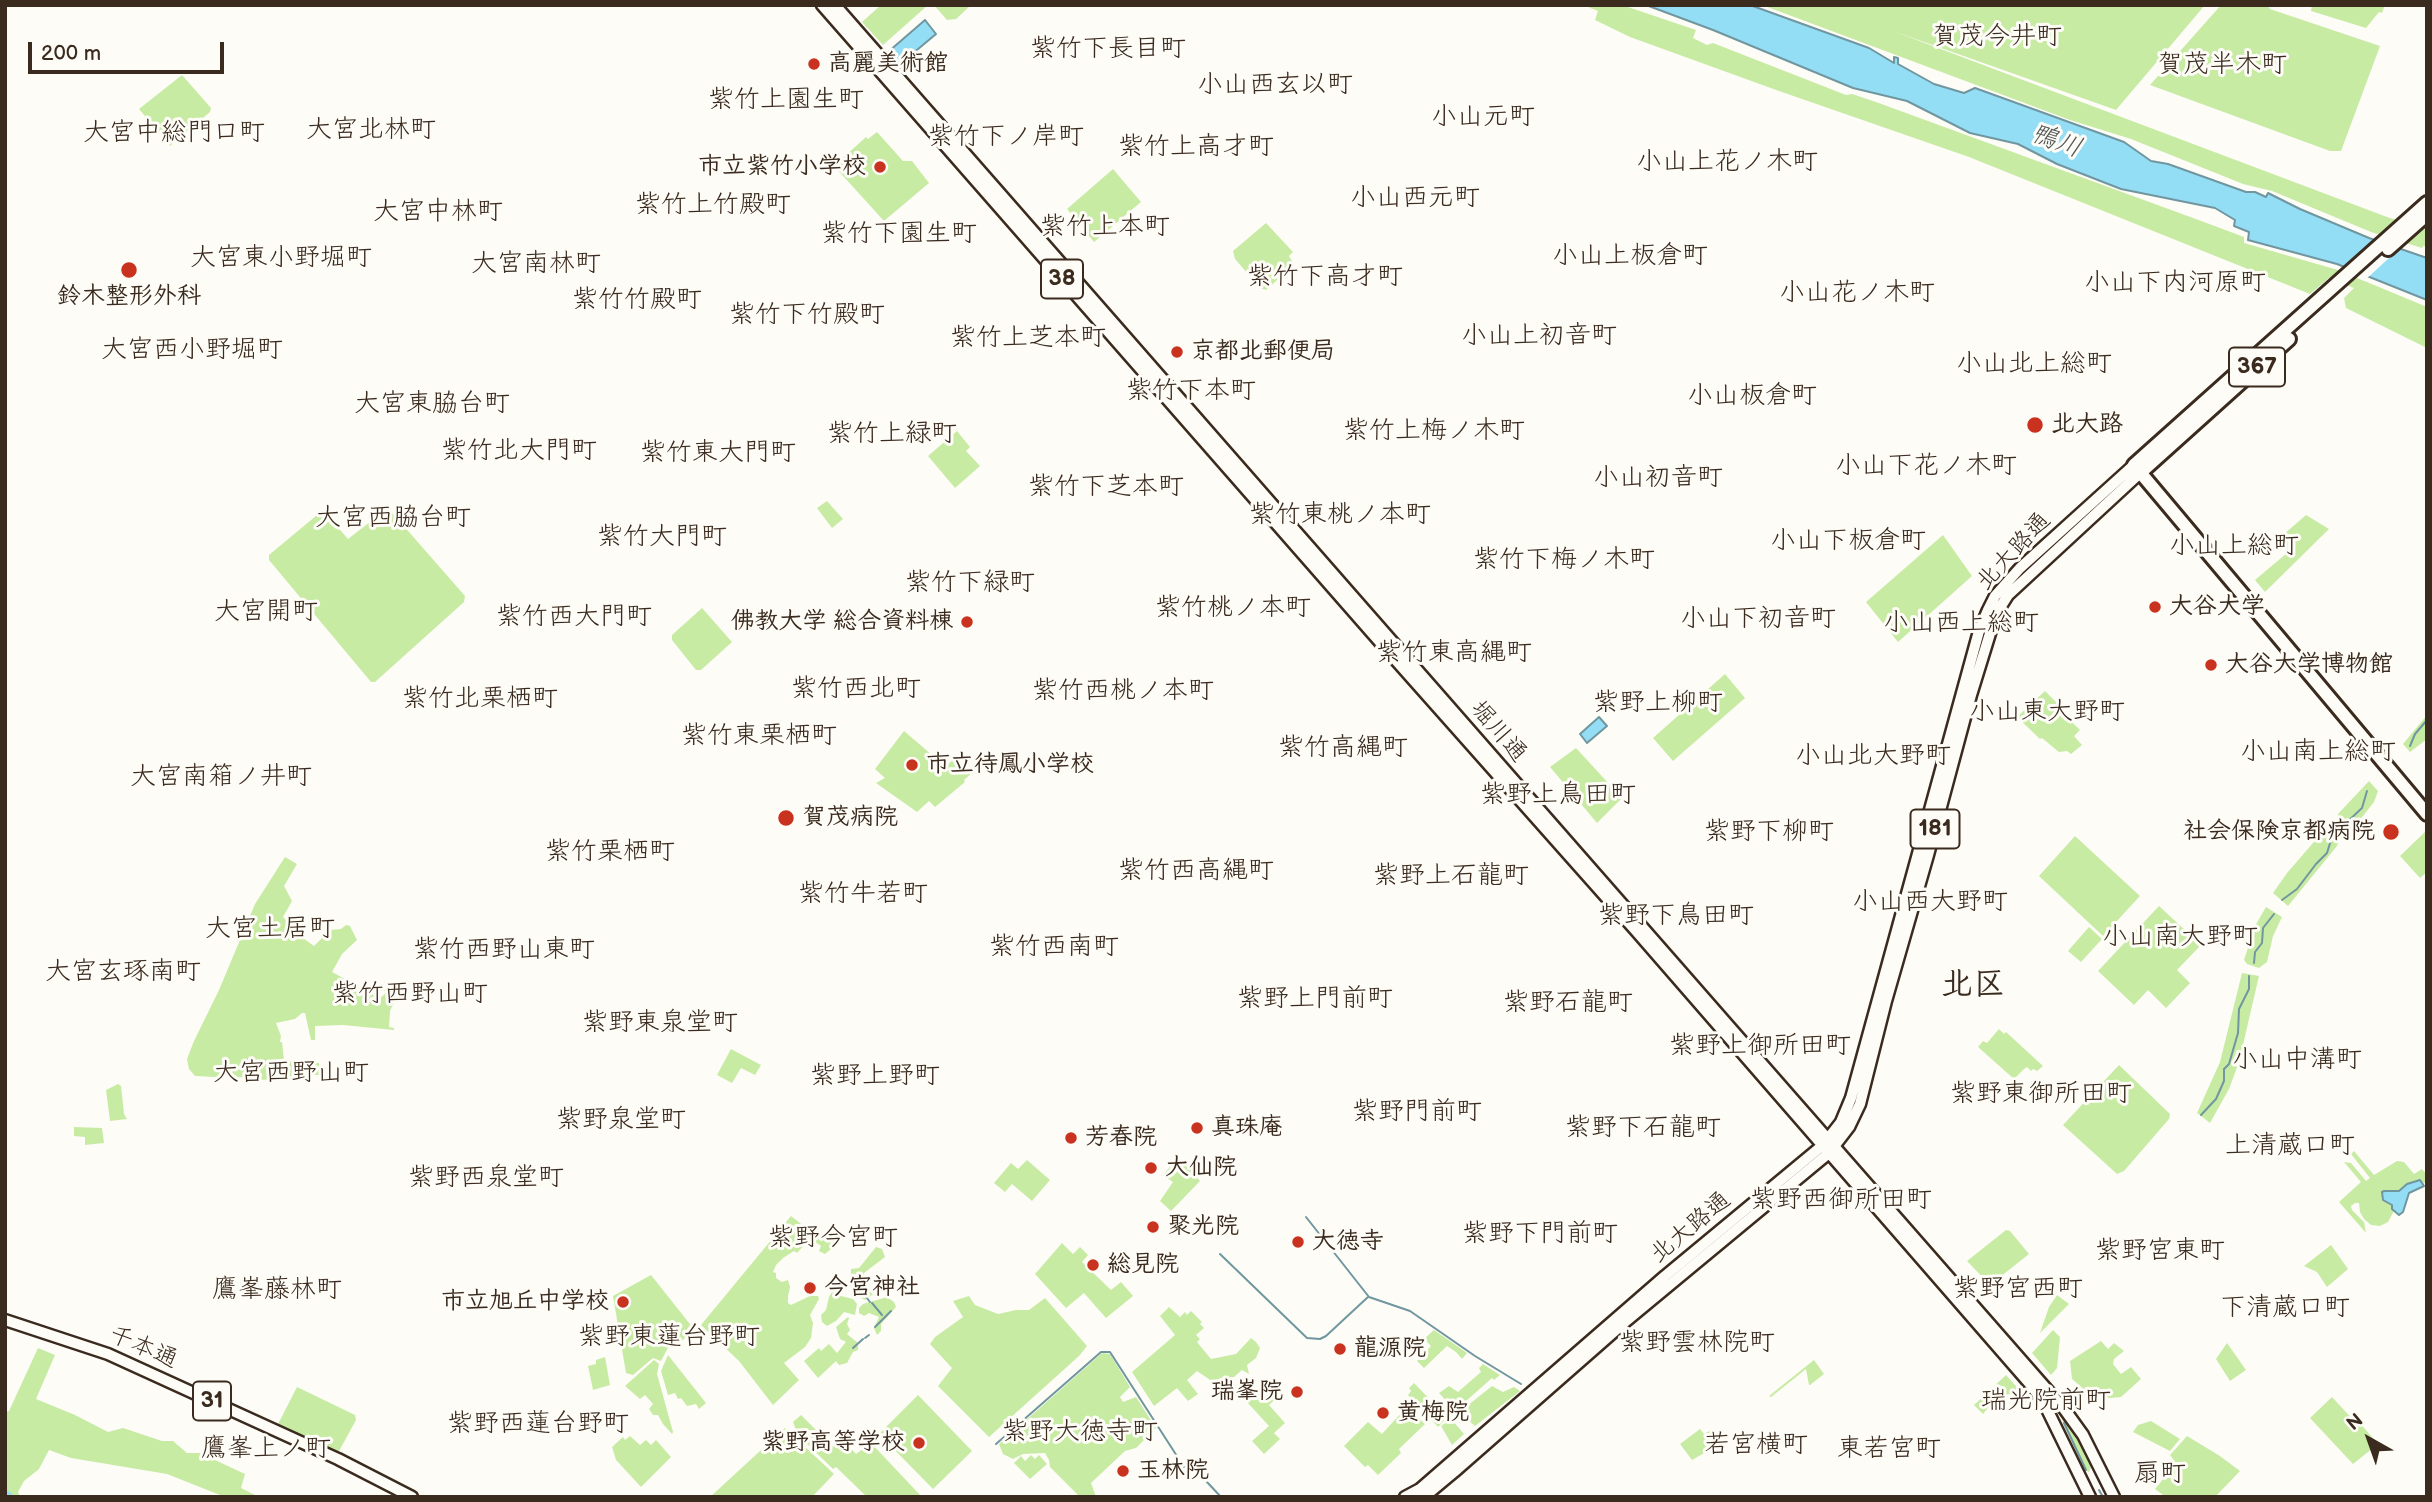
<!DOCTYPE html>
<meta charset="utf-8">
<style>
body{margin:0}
#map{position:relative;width:2432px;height:1502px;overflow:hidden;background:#fdfcf7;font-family:"Balsamiq Sans",sans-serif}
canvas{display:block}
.frame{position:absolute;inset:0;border:7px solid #3b2a1e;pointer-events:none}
.north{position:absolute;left:2334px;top:1404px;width:70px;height:70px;-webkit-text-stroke:5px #fdfcf7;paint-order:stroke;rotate:320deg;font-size:19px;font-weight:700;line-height:28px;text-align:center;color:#3b2a1e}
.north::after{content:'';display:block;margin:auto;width:24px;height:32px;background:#3b2a1e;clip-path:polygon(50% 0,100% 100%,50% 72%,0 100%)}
.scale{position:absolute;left:28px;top:42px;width:196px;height:32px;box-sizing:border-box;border:4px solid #3b2a1e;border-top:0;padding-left:9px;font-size:21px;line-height:24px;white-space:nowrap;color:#3b2a1e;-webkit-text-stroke:5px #fdfcf7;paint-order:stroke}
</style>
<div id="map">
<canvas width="2432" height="1502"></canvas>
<div class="frame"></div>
<div class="north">N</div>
<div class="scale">200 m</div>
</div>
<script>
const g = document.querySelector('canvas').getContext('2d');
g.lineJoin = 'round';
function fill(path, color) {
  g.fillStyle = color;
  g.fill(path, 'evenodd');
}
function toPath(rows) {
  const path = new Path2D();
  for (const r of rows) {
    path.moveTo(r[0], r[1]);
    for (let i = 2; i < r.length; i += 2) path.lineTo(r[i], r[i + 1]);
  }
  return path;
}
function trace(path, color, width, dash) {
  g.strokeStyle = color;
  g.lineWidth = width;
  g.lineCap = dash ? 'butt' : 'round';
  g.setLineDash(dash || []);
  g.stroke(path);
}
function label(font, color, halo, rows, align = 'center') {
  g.font = font + ' "Balsamiq Sans","Klee One",sans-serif';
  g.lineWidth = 6;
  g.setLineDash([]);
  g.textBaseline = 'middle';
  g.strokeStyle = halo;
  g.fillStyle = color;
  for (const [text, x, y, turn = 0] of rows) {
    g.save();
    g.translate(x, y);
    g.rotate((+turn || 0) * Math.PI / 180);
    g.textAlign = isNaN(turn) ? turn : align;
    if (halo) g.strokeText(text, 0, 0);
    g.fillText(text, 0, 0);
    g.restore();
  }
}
fill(toPath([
 [881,5,928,5,883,45,862,22],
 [934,5,971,5,956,19,947,20],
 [1583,5,1622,5,1696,30,1693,38,1707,45,1713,43,1846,95,1852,94,1876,102,2204,222,2244,237,2244,243,2338,270,2427,307,2427,348,2346,308,2344,298,2354,288,2329,278,2310,294,1969,157,1779,91,1630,37,1595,20,1598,11],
 [1762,5,2205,5,2116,110,1893,31,2387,217,2427,229,2427,247,2423,246,2422,248,2371,232,2272,191,2243,184,2131,139,2070,120],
 [2221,5,2267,5,2270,9,2380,46,2341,151,2330,151,2150,85],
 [2312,5,2385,5,2382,13,2379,12,2366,28,2311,11],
 [182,75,211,108,210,112,170,146,139,109],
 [877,132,903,161,912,161,929,183,884,221,834,166,866,137,868,139],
 [1113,169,1141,202,1094,242,1067,209],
 [1266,223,1293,252,1289,256,1294,265,1266,290,1260,288,1235,259,1233,251],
 [957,431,970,447,966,451,980,466,955,488,928,456],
 [827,501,843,519,832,528,817,508],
 [388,508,465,596,464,602,375,682,371,682,269,560,269,555,323,510,348,539],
 [2306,515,2329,529,2265,592,2255,580,2287,553,2276,541],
 [1943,535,1972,576,1898,642,1866,602],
 [702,608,732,642,701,670,696,670,672,640,672,635],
 [1725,674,1745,698,1673,761,1653,738],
 [2045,691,2070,716,2068,718,2080,730,2074,736,2082,745,2071,754,2067,751,2059,752,2042,738,2040,739,2017,717],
 [2427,715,2427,739,2410,752,2403,744],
 [904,731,946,767,955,757,972,773,964,780,965,782,935,807,929,801,917,812,876,783,885,778,875,769],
 [1576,748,1622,798,1597,823,1550,767],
 [2369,781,2378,791,2374,802,2351,831,2338,819,2338,814],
 [2330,827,2336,832,2339,840,2337,846,2288,906,2273,893,2287,873,2326,828],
 [2427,830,2427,872,2420,878,2400,856],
 [2075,836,2140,896,2103,936,2039,876],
 [285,857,297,864,284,886,292,901,283,917,289,923,286,926,314,946,330,930,341,929,346,925,350,926,357,940,342,954,332,972,380,998,386,993,384,990,385,989,396,998,390,1011,389,1027,394,1028,394,1030,343,1025,315,1026,315,1040,311,1040,305,1013,302,1013,295,1019,276,1023,281,1036,280,1042,282,1042,284,1061,319,1063,320,1075,308,1075,308,1079,248,1080,245,1077,228,1078,228,1072,222,1076,214,1077,195,1076,189,1069,187,1059,194,1041,219,990,255,904],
 [2159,906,2201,945,2177,970,2190,983,2166,1008,2148,990,2134,1005,2098,971],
 [2266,907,2282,917,2273,936,2267,962,2259,968,2247,964,2244,960,2255,926],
 [2089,927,2102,939,2081,962,2068,951],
 [2242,973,2259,976,2239,1062,2229,1089,2210,1123,2197,1113,2220,1062],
 [1999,1029,2004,1034,2006,1032,2043,1066,2037,1071,2033,1069,2031,1071,2027,1067,2024,1069,2014,1079,1978,1047,1983,1041,1987,1043],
 [731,1049,761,1065,755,1075,741,1068,732,1083,717,1075],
 [2119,1065,2170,1114,2169,1119,2124,1171,2117,1174,2063,1125],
 [118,1084,121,1086,124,1114,127,1119,110,1121,106,1090],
 [74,1127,102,1128,104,1143,85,1145,85,1137,74,1136],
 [2354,1151,2374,1175,2397,1161,2404,1162,2414,1174,2422,1169,2427,1175,2427,1181,2421,1185,2389,1197,2394,1211,2388,1222,2380,1226,2371,1225,2364,1219,2360,1212,2359,1203,2355,1203,2351,1206,2352,1210,2364,1222,2366,1233,2339,1202,2361,1182,2344,1162,2351,1163,2366,1181,2370,1178,2351,1154],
 [1175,1156,1181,1160,1177,1166,1181,1169,1185,1164,1200,1181,1171,1211,1160,1201,1173,1182,1163,1175,1175,1161,1173,1159],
 [1027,1160,1050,1180,1032,1201,1012,1184,1005,1192,994,1183,1011,1163,1018,1169],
 [791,1216,819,1238,826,1232,833,1241,831,1249,825,1254,819,1251,821,1246,817,1243,812,1246,808,1241,797,1253,794,1251,783,1258,776,1265,773,1272,776,1273,776,1278,782,1282,788,1280,790,1287,788,1296,788,1303,791,1305,810,1296,818,1296,819,1299,810,1315,813,1323,811,1338,805,1347,784,1363,799,1380,773,1405,739,1361,701,1325],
 [2006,1230,2010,1231,2029,1254,1990,1285,1967,1261],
 [1062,1243,1073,1254,1080,1247,1088,1255,1082,1262,1111,1290,1121,1282,1133,1296,1106,1318,1084,1293,1066,1308,1035,1274],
 [2331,1245,2348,1269,2327,1287,2317,1272,2304,1266],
 [876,1247,882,1249,885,1257,864,1273,865,1286,873,1294,865,1300,859,1297,850,1286,851,1271,851,1269,859,1268],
 [651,1275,693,1328,677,1347,669,1346,661,1361,653,1358,633,1375,626,1373,613,1296],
 [833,1290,836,1290,841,1296,853,1299,857,1304,855,1315,844,1312,836,1321,827,1326,822,1322,821,1315,826,1310,829,1297],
 [2057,1295,2069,1304,2040,1333,2049,1307],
 [969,1296,975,1305,998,1314,1016,1310,1029,1310,1045,1298,1087,1346,1079,1356,989,1437,938,1386,952,1368,930,1344,935,1337,963,1317,953,1301],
 [887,1297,894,1302,896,1307,881,1324,881,1331,877,1335,874,1328,879,1317,869,1313,864,1316,859,1313,859,1308,863,1304],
 [1169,1307,1180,1317,1185,1312,1187,1315,1191,1311,1202,1322,1200,1324,1204,1328,1196,1335,1200,1339,1197,1342,1211,1359,1236,1354,1251,1338,1256,1342,1260,1348,1256,1358,1247,1365,1249,1374,1242,1370,1234,1377,1223,1378,1219,1383,1213,1382,1197,1371,1187,1380,1198,1394,1188,1401,1177,1388,1154,1406,1132,1372,1175,1335,1160,1316],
 [848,1317,849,1318,847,1324,850,1330,847,1334,858,1343,858,1350,853,1352,847,1363,839,1365,836,1361,818,1378,804,1361,819,1348,821,1351,829,1344,837,1353,846,1342,840,1339,836,1327],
 [1434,1330,1460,1348,1467,1353,1462,1359,1456,1352,1447,1346,1424,1368,1417,1361,1431,1346,1424,1339],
 [2053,1330,2060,1337,2057,1368,2051,1375,2032,1353],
 [2101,1341,2108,1349,2114,1343,2124,1351,2114,1359,2113,1364,2121,1374,2131,1367,2141,1379,2121,1397,2110,1398,2088,1393,2072,1379,2070,1361],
 [2227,1343,2246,1370,2230,1381,2216,1359],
 [38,1348,55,1355,36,1399,75,1415,108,1432,123,1428,162,1441,173,1441,187,1453,200,1453,245,1474,241,1488,259,1497,225,1497,167,1474,71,1458,49,1450,39,1469,24,1481,18,1492,20,1497,5,1497,5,1412,9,1411],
 [1102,1353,1110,1354,1130,1387,1120,1397,1123,1402,1136,1397,1156,1428,1136,1448,1125,1451,1091,1483,1096,1497,1080,1497,1050,1467,1049,1460,1045,1453,1023,1454,1013,1459,1003,1454,999,1444],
 [668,1355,706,1403,699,1409,696,1404,687,1406,681,1398,678,1399,675,1393,668,1395,661,1371],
 [605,1357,610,1385,593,1390,588,1366,596,1364,596,1360],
 [654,1360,659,1364,657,1374,673,1432,672,1434,663,1424,658,1415,653,1415,649,1409,653,1404,645,1395,640,1399,625,1386],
 [1814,1360,1824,1374,1810,1385,1809,1385,1806,1369,1771,1397,1769,1396],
 [1483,1364,1500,1375,1494,1380,1492,1378,1457,1409,1454,1405,1452,1407,1439,1393,1449,1386,1458,1392,1481,1372,1479,1368],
 [2006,1375,2029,1401,2022,1404,2010,1394,2004,1395,2001,1392,1983,1414,1974,1405],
 [1414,1383,1444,1414,1441,1417,1444,1421,1438,1427,1408,1395,1411,1391,1409,1388],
 [1492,1386,1503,1392,1514,1387,1520,1391,1475,1426,1463,1416,1462,1410],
 [297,1387,355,1415,356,1420,338,1453,333,1455,276,1428],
 [1270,1388,1278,1397,1269,1405,1285,1423,1274,1433,1280,1439,1264,1454,1252,1441,1269,1426,1247,1402,1259,1390,1264,1394],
 [918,1395,972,1451,933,1489,879,1434],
 [2047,1396,2071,1424,2091,1467,2089,1472,2085,1470,2062,1419],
 [2332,1397,2356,1423,2358,1421,2378,1444,2353,1464,2310,1418],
 [1410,1410,1425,1424,1399,1449,1401,1453,1378,1475,1368,1465,1365,1467,1344,1446,1368,1422,1382,1434,1403,1411,1407,1413],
 [801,1415,833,1447,842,1439,856,1454,871,1443,922,1497,867,1497,836,1467,833,1469,798,1435,793,1422],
 [1451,1419,1464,1434,1452,1445,1441,1426],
 [2151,1421,2180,1439,2170,1451,2133,1432,2138,1425],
 [785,1428,834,1474,812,1497,710,1497],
 [1700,1429,1704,1434,1711,1430,1716,1437,1711,1441,1713,1444,1709,1446,1711,1449,1692,1460,1680,1444],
 [630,1436,640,1445,646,1440,651,1445,656,1440,671,1457,641,1487,616,1460,612,1447,623,1437,625,1440],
 [2187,1436,2220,1456,2240,1471,2215,1497,2166,1497,2155,1489,2176,1463,2170,1455],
 [1031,1455,1035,1459,1039,1455,1047,1464,1030,1479,1014,1463,1021,1456,1025,1461]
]), '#c8eba4');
const water = toPath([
 [1646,5,1750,5,1869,48,1894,63,1894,57,1898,58,1898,64,1934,84,1964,93,1975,88,2124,142,2151,161,2168,164,2246,192,2255,192,2266,197,2268,193,2300,209,2369,238,2427,258,2427,300,2337,264,2248,240,2249,232,2234,226,2235,220,2215,208,2121,189,2057,164,2018,144,1970,133,1907,101,1853,88,1713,30,1646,5],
 [925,20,936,34,899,65,888,52,925,20],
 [1599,717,1607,726,1587,743,1580,734,1599,717],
 [2420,1180,2424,1186,2409,1193,2403,1212,2399,1215,2392,1209,2392,1205,2383,1200,2382,1192,2384,1191,2399,1191,2407,1184,2420,1180]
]);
fill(water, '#94def5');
trace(water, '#70969f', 2);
fill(toPath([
 [2378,237,2402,246,2364,281,2341,270]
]), '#fdfcf7');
trace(toPath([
 [2410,746,2415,734,2427,720],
 [2345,824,2362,808,2367,791],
 [2282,900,2297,889,2316,864,2327,853,2331,840,2335,838],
 [2254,963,2255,952,2262,943,2263,928,2274,914],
 [2201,1115,2216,1099,2224,1081,2224,1069,2229,1064,2238,1033,2239,1009,2249,989,2249,976],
 [1306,1217,1369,1297,1410,1311,1475,1356,1521,1384],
 [1220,1254,1307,1338,1320,1339,1326,1336,1368,1297],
 [859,1289,861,1291],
 [863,1293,870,1302],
 [872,1303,882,1315],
 [875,1327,891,1311],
 [865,1338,869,1335],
 [853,1348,863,1339],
 [2064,1423,2086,1470],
 [996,1444,1101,1352,1110,1352,1184,1467,1192,1466,1221,1497],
 [2099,1490,2103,1497]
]), '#70969f', 2);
trace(toPath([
 [5,1496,7,1497]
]), '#94def5', 12);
const major = toPath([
 [822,5,1393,657,1637,932,2030,1384,2044,1403,2090,1497],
 [835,5,2065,1410,2083,1435,2114,1497],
 [5,1320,108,1354,338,1459,412,1497],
 [1405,1497,1420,1489,1665,1276,1823,1145,1841,1122,1851,1098,1979,631,1988,610,1995,596,2020,568,2134,465],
 [1424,1497,1454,1472,1625,1322,1829,1153,1849,1127,1860,1104,1886,1001,1928,855,1971,695,1996,614,2008,595,2140,473]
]);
const highway = toPath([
 [2427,203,2134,465,2427,814],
 [2388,249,2424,217],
 [2140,473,2289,339]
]);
trace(major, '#3b2a1e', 15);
trace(highway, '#3b2a1e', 18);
trace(major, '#fdfcf7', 10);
trace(highway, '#fdfcf7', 12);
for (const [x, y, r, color] of [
 [814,64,7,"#c8321e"],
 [880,167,7,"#c8321e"],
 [129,270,9,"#c8321e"],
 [1177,352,7,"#c8321e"],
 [2035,425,9,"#c8321e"],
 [2155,607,7,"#c8321e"],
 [967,622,7,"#c8321e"],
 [2211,665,7,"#c8321e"],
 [912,765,7,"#c8321e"],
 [786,818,9,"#c8321e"],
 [2391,832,9,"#c8321e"],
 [1197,1128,7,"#c8321e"],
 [1071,1138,7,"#c8321e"],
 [1151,1168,7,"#c8321e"],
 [1153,1227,7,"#c8321e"],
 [1298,1242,7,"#c8321e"],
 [1093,1265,7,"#c8321e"],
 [810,1288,7,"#c8321e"],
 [623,1302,7,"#c8321e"],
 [1340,1349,7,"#c8321e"],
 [1297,1392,7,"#c8321e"],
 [1383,1413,7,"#c8321e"],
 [919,1443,7,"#c8321e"],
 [1123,1471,7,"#c8321e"]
]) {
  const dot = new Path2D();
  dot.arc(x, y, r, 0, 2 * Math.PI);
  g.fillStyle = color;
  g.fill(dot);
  trace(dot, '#fdfcf7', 2.5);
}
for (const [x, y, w] of [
 [1062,279,42],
 [2257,367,56],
 [1935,829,49],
 [212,1401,38]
]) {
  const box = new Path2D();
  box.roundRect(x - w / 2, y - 19.5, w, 39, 5);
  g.fillStyle = '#fdfcf7';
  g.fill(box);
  trace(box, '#3b2a1e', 2);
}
label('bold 23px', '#3b2a1e', null, [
 ["38",1062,279],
 ["367",2257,367],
 ["181",1935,829],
 ["31",212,1401]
]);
label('bold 24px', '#3b2a1e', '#fdfcf7', [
 ["高麗美術館",828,64],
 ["市立紫竹小学校",866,167,"right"],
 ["鈴木整形外科",129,297,"center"],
 ["京都北郵便局",1191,352],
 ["北大路",2051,425],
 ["大谷大学",2169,607],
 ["佛教大学 総合資料棟",953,622,"right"],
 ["大谷大学博物館",2225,665],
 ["市立待鳳小学校",926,765],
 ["賀茂病院",802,818],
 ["社会保険京都病院",2375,832,"right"],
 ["真珠庵",1211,1128],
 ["芳春院",1085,1138],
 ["大仙院",1165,1168],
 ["聚光院",1167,1227],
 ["大徳寺",1312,1242],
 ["総見院",1107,1265],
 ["今宮神社",824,1288],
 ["市立旭丘中学校",609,1302,"right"],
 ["龍源院",1354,1349],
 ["瑞峯院",1283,1392,"right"],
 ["黄梅院",1397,1413],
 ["紫野高等学校",905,1443,"right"],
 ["玉林院",1137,1471]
], 'left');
label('24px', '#3b2a1e', '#fdfcf7', [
 ["北大路通",2014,552,-47],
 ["堀川通",1498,732,49],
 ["北大路通",1691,1228,-40],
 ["千本通",143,1348,23]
]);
label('26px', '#3b2a1e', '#fdfcf7', [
 ["賀茂今井町",1997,37],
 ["紫竹下長目町",1108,49],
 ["賀茂半木町",2222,65],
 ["小山西玄以町",1275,85],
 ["紫竹上園生町",786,100],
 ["小山元町",1483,117],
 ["大宮北林町",371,130],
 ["大宮中総門口町",174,133],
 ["紫竹下ノ岸町",1006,137],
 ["紫竹上高才町",1196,147],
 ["小山上花ノ木町",1727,162],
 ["小山西元町",1415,198],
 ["紫竹上竹殿町",713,205],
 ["大宮中林町",438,212],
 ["紫竹上本町",1105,227],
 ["紫竹下園生町",899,234],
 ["小山上板倉町",1630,256],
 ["大宮東小野堀町",281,258],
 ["大宮南林町",536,264],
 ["紫竹下高才町",1325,277],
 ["小山下内河原町",2175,283],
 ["小山花ノ木町",1857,293],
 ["紫竹竹殿町",637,300],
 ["紫竹下竹殿町",807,315],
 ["小山上初音町",1539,336],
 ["紫竹上芝本町",1028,338],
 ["大宮西小野堀町",192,350],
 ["小山北上総町",2034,364],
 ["紫竹下本町",1191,391],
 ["小山板倉町",1752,396],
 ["大宮東脇台町",432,404],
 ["紫竹上梅ノ木町",1434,431],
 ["紫竹上緑町",892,434],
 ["紫竹北大門町",519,451],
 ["紫竹東大門町",718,453],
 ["小山下花ノ木町",1926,466],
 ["小山初音町",1658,478],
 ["紫竹下芝本町",1106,487],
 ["紫竹東桃ノ本町",1340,515],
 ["大宮西脇台町",393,518],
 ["紫竹大門町",662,537],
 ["小山下板倉町",1848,541],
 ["小山上総町",2234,546],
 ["紫竹下梅ノ木町",1564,560],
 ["紫竹下緑町",970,583],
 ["紫竹桃ノ本町",1233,608],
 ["大宮開町",266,612],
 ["紫竹西大門町",574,617],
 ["小山下初音町",1758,619],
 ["小山西上総町",1961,623],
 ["紫竹東高縄町",1454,653],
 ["紫竹西北町",856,689],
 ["紫竹西桃ノ本町",1123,691],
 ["紫竹北栗栖町",480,699],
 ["紫野上柳町",1658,703],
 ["小山東大野町",2047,712],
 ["紫竹東栗栖町",759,736],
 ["紫竹高縄町",1343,748],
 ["小山南上総町",2318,752],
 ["小山北大野町",1873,756],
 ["大宮南箱ノ井町",221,777],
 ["紫野上鳥田町",1558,795],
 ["紫野下柳町",1769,832],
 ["紫竹栗栖町",610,852],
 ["紫竹西高縄町",1196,871],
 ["紫野上石龍町",1451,876],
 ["紫竹牛若町",863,894],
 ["小山西大野町",1930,902],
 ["紫野下鳥田町",1676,916],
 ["大宮土居町",270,929],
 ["小山南大野町",2180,937],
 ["紫竹西南町",1054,947],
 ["紫竹西野山東町",504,950],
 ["大宮玄琢南町",123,972],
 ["紫竹西野山町",410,994],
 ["紫野上門前町",1315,999],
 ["紫野石龍町",1568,1003],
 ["紫野東泉堂町",660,1023],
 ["紫野上御所田町",1760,1046],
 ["小山中溝町",2297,1060],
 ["大宮西野山町",291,1073],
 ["紫野上野町",875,1076],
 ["紫野東御所田町",2041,1094],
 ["紫野門前町",1417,1112],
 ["紫野泉堂町",621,1120],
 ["紫野下石龍町",1643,1128],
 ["上清蔵口町",2290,1146],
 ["紫野西泉堂町",486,1178],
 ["紫野西御所田町",1841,1200],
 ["紫野下門前町",1540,1234],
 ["紫野今宮町",833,1238],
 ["紫野宮東町",2160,1251],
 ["紫野宮西町",2018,1289],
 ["鷹峯藤林町",277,1290],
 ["下清蔵口町",2285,1308],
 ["紫野東蓮台野町",669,1337],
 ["紫野雲林院町",1697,1343],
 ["瑞光院前町",2046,1401],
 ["紫野西蓮台野町",538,1424],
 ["紫野大徳寺町",1080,1432],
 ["若宮横町",1756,1445],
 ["鷹峯上ノ町",266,1449],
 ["東若宮町",1889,1449],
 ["扇町",2160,1474]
]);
label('italic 26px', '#515754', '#fdfcf7', [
 ["鴨川",2056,142,20]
]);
label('bold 32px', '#3b2a1e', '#fdfcf7', [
 ["北区",1973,986]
]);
</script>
